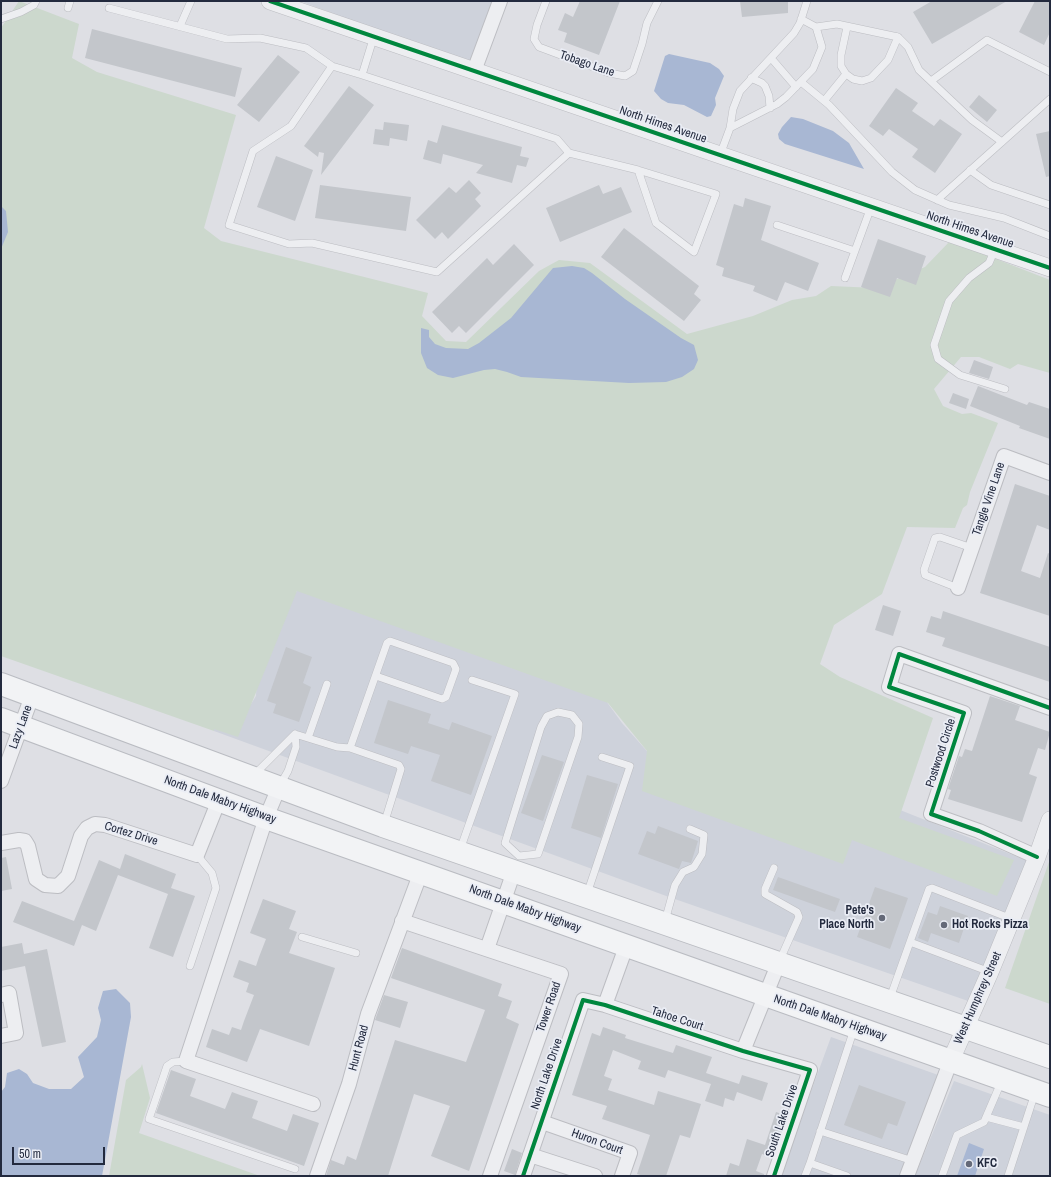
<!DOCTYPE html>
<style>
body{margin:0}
#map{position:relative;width:1051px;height:1177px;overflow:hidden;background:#dedfe4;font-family:"Archivo Narrow",sans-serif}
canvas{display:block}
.frame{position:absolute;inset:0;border:2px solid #232a3e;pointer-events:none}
.scale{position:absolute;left:12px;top:1147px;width:93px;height:18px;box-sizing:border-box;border:2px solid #232a3e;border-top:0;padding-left:5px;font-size:12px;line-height:14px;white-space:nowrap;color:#232a3e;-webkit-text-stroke:3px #eaedf5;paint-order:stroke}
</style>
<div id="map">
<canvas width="1051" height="1177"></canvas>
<div class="frame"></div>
<div class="scale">50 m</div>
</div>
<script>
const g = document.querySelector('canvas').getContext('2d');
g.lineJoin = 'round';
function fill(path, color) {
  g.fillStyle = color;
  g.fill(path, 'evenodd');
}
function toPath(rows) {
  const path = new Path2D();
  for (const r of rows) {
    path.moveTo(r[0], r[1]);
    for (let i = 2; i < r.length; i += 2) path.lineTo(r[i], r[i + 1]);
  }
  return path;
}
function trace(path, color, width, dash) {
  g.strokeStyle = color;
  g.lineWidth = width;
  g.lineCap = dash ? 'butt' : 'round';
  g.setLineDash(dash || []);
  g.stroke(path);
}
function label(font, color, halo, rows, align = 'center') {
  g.font = font + ' "Archivo Narrow",sans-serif';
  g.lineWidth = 3.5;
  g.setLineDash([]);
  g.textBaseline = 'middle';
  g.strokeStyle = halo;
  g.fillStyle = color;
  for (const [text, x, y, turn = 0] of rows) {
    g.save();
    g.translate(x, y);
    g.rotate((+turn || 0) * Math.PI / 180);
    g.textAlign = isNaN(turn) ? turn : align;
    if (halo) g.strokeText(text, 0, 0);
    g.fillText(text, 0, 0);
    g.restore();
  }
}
fill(toPath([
 [300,1,492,1,470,62,388,34],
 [299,589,596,687,622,723,661,767,875,800,1028,861,971,1002,669,897,214,731,214,717,240,722,256,696,258,654,287,601],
 [831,1037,941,1076,900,1176,780,1176],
 [954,1081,1050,1115,1050,1176,915,1176]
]), '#ced2db');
fill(toPath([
 [19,1,79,24,72,58,97,72,236,115,204,228,221,241,428,293,422,316,446,341,466,342,539,271,559,260,590,263,687,334,753,316,792,300,816,296,831,286,876,288,925,267,950,241,1050,280,1050,373,1018,364,1010,369,979,357,961,357,934,389,943,406,962,414,971,413,998,423,970,492,967,505,963,508,955,528,907,527,882,594,834,625,820,664,840,677,933,718,899,818,1014,860,997,896,852,840,843,864,642,791,647,751,608,703,297,591,238,737,214,729,214,731,1,656,1,28],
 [1050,859,1050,1004,1005,988],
 [142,1064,150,1098,139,1133,260,1176,109,1176,126,1080,141,1067]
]), '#ccd8cd');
fill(toPath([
 [669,54,710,63,719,69,724,76,715,98,716,105,711,116,707,117,684,105,668,103,661,99,654,91,665,56],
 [791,117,803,119,833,131,849,143,864,169,785,144,779,139,778,134,782,127],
 [1,206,6,211,8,232,1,249],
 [572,266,584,268,592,273,625,299,681,338,694,345,698,360,694,369,682,377,666,382,629,383,521,377,507,372,495,369,484,370,453,378,438,375,427,368,421,353,421,328,429,330,429,337,435,344,446,348,468,349,479,343,511,318,553,268],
 [116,989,130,1003,131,1017,102,1176,1,1176,1,1092,5,1087,7,1073,19,1069,27,1074,33,1083,49,1089,71,1089,84,1077,78,1057,97,1037,101,1020,98,1008,103,991],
 [969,1143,984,1149,975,1176,957,1176]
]), '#a8b7d3');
fill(toPath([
 [580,1,620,1,599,55,564,42,567,33,558,30,565,13,573,17],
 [740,1,788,1,788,13,742,17],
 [932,1,1007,1,932,44,913,12],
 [1035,1,1050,1,1050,32,1044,45,1019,32],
 [92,29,242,68,235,97,85,58],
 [278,55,300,72,259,122,237,105],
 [349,86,374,105,321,175,324,153,319,152,318,157,304,146],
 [896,88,918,103,912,111,934,126,940,119,962,134,935,173,912,157,918,149,889,129,883,136,869,126],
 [979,95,997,110,987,122,969,107],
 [384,122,409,125,407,141,390,138,389,146,373,144,375,129,383,130],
 [442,125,522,147,520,156,529,158,526,167,517,165,512,183,476,173,483,165,443,154,441,164,423,159,428,140,437,143],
 [1050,131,1050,176,1046,177,1036,134],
 [276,156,313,170,295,221,257,207],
 [469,180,481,193,475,199,481,206,448,239,442,232,435,239,416,220,449,187,456,193],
 [320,185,411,197,406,231,315,218],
 [599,185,603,194,621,187,632,212,560,242,546,208],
 [745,198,771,206,761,240,819,263,808,291,785,282,777,301,753,291,755,286,722,276,724,268,716,265,734,204,743,207],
 [624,228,699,286,694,294,701,300,684,321,601,257],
 [878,239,926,256,916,285,897,278,890,297,861,287],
 [514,244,534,265,466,333,459,326,452,333,432,312,487,258,493,265],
 [974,360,993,367,989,379,969,373],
 [978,386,1027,405,1029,402,1050,409,1050,439,1019,428,1020,426,970,406],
 [953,393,969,399,966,409,949,403],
 [1015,484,1050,496,1050,530,1037,525,1021,571,1040,578,1048,553,1050,554,1050,616,980,593],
 [883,605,901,611,893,636,875,630],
 [943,611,1050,647,1050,682,942,646,945,638,926,632,931,616,941,619],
 [286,647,312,657,303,683,311,687,299,722,273,713,276,704,267,701],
 [990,696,1020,706,1015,720,1050,732,1045,750,1038,748,1029,774,1037,777,1022,822,948,799,951,790,948,789,959,756,962,757,965,749,972,751],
 [388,700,431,714,428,723,449,730,452,722,492,736,471,795,431,781,440,755,411,746,408,754,374,743],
 [542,755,564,762,543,821,521,813],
 [587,775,618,784,601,838,571,828],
 [658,826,698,841,691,863,682,861,679,869,638,854,647,831,655,834],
 [125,854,176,874,171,888,195,896,173,957,149,948,168,894,118,875,96,931,82,925,74,946,13,922,22,901,74,921,99,860,120,869],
 [6,857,12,889,1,891,1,858],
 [778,877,840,899,835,912,773,890],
 [875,887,908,898,890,949,857,937],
 [263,899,296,911,289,929,297,932,289,953,335,968,309,1046,260,1029,247,1062,206,1047,212,1029,229,1035,232,1027,241,1030,244,1021,254,995,246,992,249,983,233,977,239,960,256,966,259,957,266,939,250,933],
 [940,906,968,916,959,943,931,933,928,942,918,938,928,912,937,915],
 [22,943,24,954,47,949,66,1042,42,1047,25,966,1,971,1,947],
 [402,948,502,984,498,996,512,1001,506,1018,519,1024,469,1171,431,1156,450,1106,414,1094,388,1176,326,1176,331,1160,344,1165,347,1156,356,1160,395,1040,466,1062,485,1010,391,978],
 [384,995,408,1002,400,1028,375,1020],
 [603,1027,626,1035,625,1038,673,1053,676,1045,712,1057,706,1073,739,1084,742,1075,768,1083,762,1101,737,1092,734,1101,725,1098,723,1107,705,1101,711,1084,668,1070,665,1078,638,1069,641,1061,613,1050,604,1076,612,1079,608,1090,654,1105,658,1091,701,1104,690,1138,680,1135,666,1176,644,1176,637,1174,650,1135,602,1119,607,1106,572,1095,592,1033,600,1036],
 [171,1070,196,1079,190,1096,225,1109,232,1092,240,1095,258,1101,252,1118,287,1131,293,1114,319,1123,304,1166,156,1113],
 [859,1085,906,1102,897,1126,888,1123,882,1139,844,1125],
 [776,1112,785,1115,771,1157,762,1154,756,1171,764,1174,764,1176,726,1176,730,1163,739,1166,747,1139,765,1145],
 [512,1149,522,1153,515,1175,504,1171]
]), '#c3c6cb');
const service = toPath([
 [546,1,537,25,534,39,539,47,609,73,625,76,633,71,642,44,647,23,658,1],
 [68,8,70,1],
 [109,8,227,39,260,38,306,48,332,66,362,75],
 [1,19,21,12,34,5,36,1],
 [180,26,191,1],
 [816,27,837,24,898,37,908,47,919,70,972,120,1002,142],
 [374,36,362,75,557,139,569,153,638,170,656,223,694,252,716,194,638,170],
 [771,58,796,87],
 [332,66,291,126,253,151,229,225,289,244,312,243,437,272,569,153],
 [846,74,841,66,841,55,847,27],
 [751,78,762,83,765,86,769,96,770,108],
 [931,81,987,40,1050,72],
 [801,82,829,105,892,172,915,190,949,205,1004,218,1050,236],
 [824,101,846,74,853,79,862,81,871,78,888,60,898,37],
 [730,128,777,104,786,97,813,69,822,47,816,27,801,19],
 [720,155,730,128,733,109,740,91,794,33,800,23,807,1],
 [970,170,991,185,1050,205],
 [937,200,1050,99],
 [777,225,855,251],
 [995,249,989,263,969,278,949,301,934,345,938,359,960,375,1005,389],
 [845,278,871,207],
 [958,588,925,575,924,570,935,538,940,537,972,548],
 [558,712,572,715,579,724,578,737,538,854,519,856,505,843,541,727,547,716,558,712],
 [295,734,337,747,350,748,399,765,401,769,384,824],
 [308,738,327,684],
 [350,748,387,643,390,641,453,663,456,669,446,697,442,699,376,676],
 [254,775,295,734,296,747,288,771,280,785],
 [460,850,515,694,472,680],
 [774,868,765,889,765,894,797,912,799,917,779,962],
 [587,894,630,766,602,757],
 [665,921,675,885,683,872,694,867,702,854,704,835,690,829],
 [302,937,356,953],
 [910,942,929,889,932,888,1012,919],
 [190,966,216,888,212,873,197,855],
 [890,998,910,942,990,972],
 [186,1061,173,1062,167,1066,149,1119,295,1169],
 [986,1117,1024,1127],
 [820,1131,913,1161],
 [805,1176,810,1163],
 [847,1176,810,1163,854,1029],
 [942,1176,957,1135,984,1122,1002,1080],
 [1008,1176,1035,1093]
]);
const minor = toPath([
 [474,71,500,1],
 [958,588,1004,456,1050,473],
 [1,781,32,696],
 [279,787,266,818,186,1061,313,1104],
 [1,843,19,840,25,841,28,846,36,879,45,885,58,886,68,876,81,836,87,828,95,824,105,825,197,855,219,800],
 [1037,857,979,831,931,814,964,713,889,687,899,654,1050,708],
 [402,921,561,974,490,1176],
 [487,949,514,871],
 [1,995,9,993,16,1033,1,1036],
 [605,1005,627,944],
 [743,1051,779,962],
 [542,1122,630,1153,622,1176],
 [530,1155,595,1176],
 [317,1176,349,1084,368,1014,421,872],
 [523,1176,583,1000,605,1005,743,1051,810,1070,774,1176],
 [907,1176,951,1060]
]);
const tertiary = toPath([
 [270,1,1050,268],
 [951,1060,990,972,1037,857,1050,820]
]);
const primary = toPath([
 [1,684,383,826,1050,1057],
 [1,719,266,818,1050,1096]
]);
trace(service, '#bcbdc2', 8);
trace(minor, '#bcbdc2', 16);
trace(tertiary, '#bcbdc2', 18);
trace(primary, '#babcc2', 24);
trace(service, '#edeef1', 7);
trace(minor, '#edeef1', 14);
trace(tertiary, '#edeef1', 17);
trace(primary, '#f2f3f5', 22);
trace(toPath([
 [270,1,1050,268],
 [1037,857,979,831,931,814,964,713,889,687,899,654,1050,708],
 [523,1176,583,1000,605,1005,743,1051,810,1070,774,1176]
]), '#00873e', 4);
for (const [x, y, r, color] of [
 [882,918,4,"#646978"],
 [944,925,4,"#646978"],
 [969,1164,4,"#646978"]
]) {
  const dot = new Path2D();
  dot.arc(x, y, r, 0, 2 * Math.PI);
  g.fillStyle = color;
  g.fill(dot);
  trace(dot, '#eaedf5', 1.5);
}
label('12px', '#232a3e', '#eaedf5', [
 ["Tobago Lane",587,64,19],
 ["North Himes Avenue",663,125,19],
 ["North Himes Avenue",970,230,19],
 ["Tangle Vine Lane",989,499,-71],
 ["Lazy Lane",21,727,-70],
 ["Postwood Circle",941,753,-72],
 ["North Dale Mabry Highway",220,800,20],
 ["Cortez Drive",131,834,17],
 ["North Dale Mabry Highway",525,909,20],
 ["West Humphrey Street",978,998,-66],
 ["Tower Road",549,1007,-71],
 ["North Dale Mabry Highway",830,1018,19],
 ["Tahoe Court",677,1019,18],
 ["Hunt Road",359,1048,-75],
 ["North Lake Drive",547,1074,-71],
 ["South Lake Drive",782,1121,-71],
 ["Huron Court",597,1142,20]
]);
label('bold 12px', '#232a3e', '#eaedf5', [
 ["Pete's",874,911,"right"],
 ["Place North",874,925,"right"],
 ["Hot Rocks Pizza",952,925],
 ["KFC",977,1164]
], 'left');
</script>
